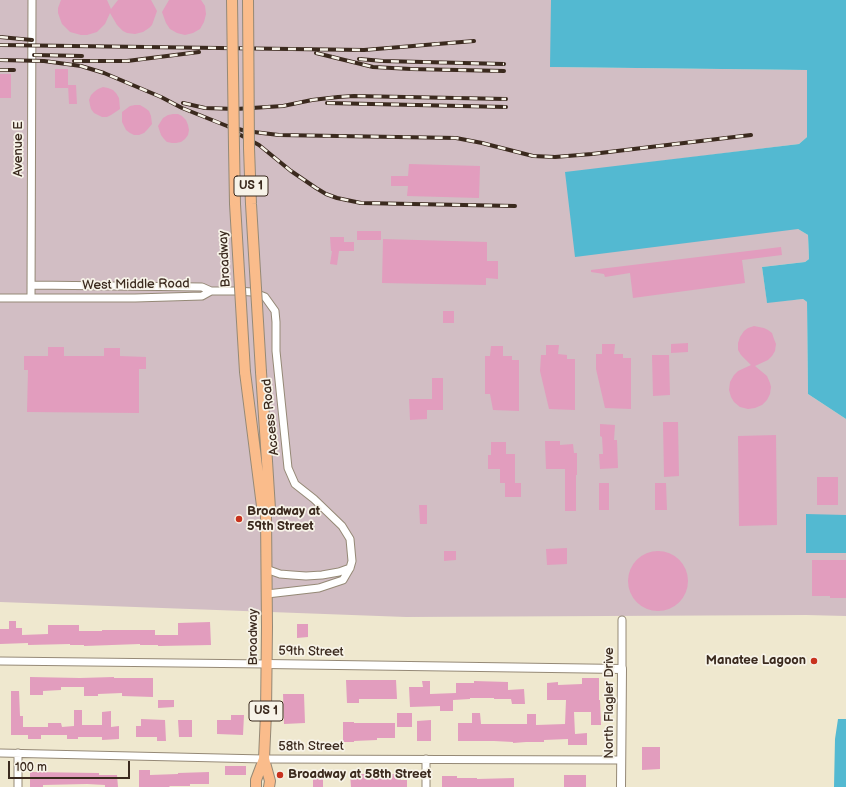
<!DOCTYPE html>
<style>
body{margin:0}
#map{position:relative;width:846px;height:787px;overflow:hidden;background:#efe8cf;font-family:"Balsamiq Sans",sans-serif}
canvas{display:block}
.scale{position:absolute;left:8px;top:761px;width:122px;height:18px;box-sizing:border-box;border:2px solid #3b2a1e;border-top:0;padding-left:5px;font-size:12px;line-height:14px;white-space:nowrap;color:#3b2a1e;-webkit-text-stroke:3px #f7f3e8;paint-order:stroke}
</style>
<div id="map">
<canvas width="846" height="787"></canvas>
<div class="scale">100 m</div>
</div>
<script>
const g = document.querySelector('canvas').getContext('2d');
g.lineJoin = 'round';
function fill(path, color) {
  g.fillStyle = color;
  g.fill(path, 'evenodd');
}
function toPath(rows) {
  const path = new Path2D();
  for (const r of rows) {
    if (r.length === 3) {
      path.moveTo(r[0] + r[2], r[1]);
      path.arc(r[0], r[1], r[2], 0, 2 * Math.PI);
      continue;
    }
    path.moveTo(r[0], r[1]);
    for (let i = 2; i < r.length; i += 2) path.lineTo(r[i], r[i + 1]);
  }
  return path;
}
function trace(path, color, width, dash) {
  g.strokeStyle = color;
  g.lineWidth = width;
  g.lineCap = dash ? 'butt' : 'round';
  g.setLineDash(dash || []);
  g.stroke(path);
}
function label(font, color, halo, rows, align = 'center') {
  g.font = font + ' "Balsamiq Sans",sans-serif';
  g.lineWidth = 3.5;
  g.setLineDash([]);
  g.textBaseline = 'middle';
  g.strokeStyle = halo;
  g.fillStyle = color;
  for (const [text, x, y, turn = 0] of rows) {
    g.save();
    g.translate(x, y);
    g.rotate((+turn || 0) * Math.PI / 180);
    g.textAlign = isNaN(turn) ? turn : align;
    if (halo) g.strokeText(text, 0, 0);
    g.fillText(text, 0, 0);
    g.restore();
  }
}
fill(toPath([
 [0,0,551,0,551,67,807,70,807,137,799,144,565,173,798,229,808,235,809,259,805,262,762,267,767,302,803,299,807,302,808,394,846,419,846,515,806,515,806,552,846,553,846,616,806,615,406,617,0,602]
]), '#d2bec4');
fill(toPath([
 [551,0,846,0,846,419,808,394,807,302,803,299,767,303,762,267,805,262,809,259,808,235,798,229,575,257,565,172,799,144,807,137,807,70,550,67],
 [806,514,846,515,846,553,806,553],
 [838,719,846,719,846,787,834,787,835,739]
]), '#53b9d1');
fill(toPath([
 [61,0,107,0,111,9,118,0,151,0,157,11,152,25,149,28,143,32,135,34,127,33,123,31,117,25,110,13,105,24,97,32,87,35,81,35,70,32,62,24,58,13,58,8],
 [169,0,201,0,205,6,206,14,204,22,200,29,193,33,185,35,177,33,170,29,166,23,162,12],
 [55,69,68,69,68,88,55,88],
 [0,74,11,74,11,98,0,98],
 [68,85,76,85,77,104,69,104],
 [103,87,108,88,113,90,116,93,119,98,120,109,111,115,107,117,102,117,94,113,91,109,90,105,89,100,91,95,94,92,98,89],
 [135,105,140,105,145,108,149,111,151,116,152,124,147,130,144,133,139,135,134,135,130,133,126,130,122,122,122,112,130,106],
 [173,114,178,114,182,116,186,120,188,125,189,130,188,135,185,139,181,142,176,143,172,143,167,142,164,139,161,135,158,126,163,118,168,115],
 [409,164,480,166,479,198,407,196,408,186,391,186,391,176,408,176],
 [357,231,381,231,381,240,357,240],
 [330,237,344,237,344,242,354,242,354,251,339,251,337,265,330,264,332,251,331,251],
 [383,239,487,242,487,261,498,261,498,279,486,278,486,285,382,283],
 [781,247,782,255,742,260,745,283,633,298,630,273,605,277,604,274,591,272,591,270],
 [443,311,454,311,454,323,443,323],
 [754,326,764,328,768,330,772,333,774,339,776,344,775,351,772,356,768,360,755,366,767,376,770,383,771,387,770,394,767,400,762,405,755,408,748,409,740,407,734,402,731,397,729,390,730,382,734,375,738,371,751,365,741,355,738,350,738,343,740,337,744,331,748,328],
 [688,343,688,352,671,353,671,344],
 [602,344,615,344,614,354,623,354,623,358,631,358,631,409,605,408,596,369,596,354,602,354],
 [546,345,559,345,558,354,567,355,567,359,575,359,575,410,549,409,540,371,541,355,546,355],
 [491,346,503,346,503,356,512,356,512,360,519,360,519,411,493,410,490,394,485,394,485,356,490,356],
 [48,347,64,347,64,356,104,356,104,348,120,348,120,356,146,357,146,369,139,369,139,413,27,412,28,370,24,370,24,356,48,356],
 [652,355,669,355,670,395,653,396],
 [432,378,443,378,443,410,427,410,427,419,410,420,409,399,432,399],
 [663,422,678,422,679,476,664,477],
 [600,424,615,425,614,440,617,440,618,468,600,469,599,454,603,454,602,437,600,436],
 [776,435,777,525,739,526,738,436],
 [545,441,560,441,560,445,573,444,574,453,577,453,577,475,576,475,576,511,565,511,565,469,546,469],
 [491,442,506,442,506,454,515,454,515,483,521,483,521,497,505,497,505,483,500,483,500,469,488,469,488,455,491,455],
 [817,477,838,477,838,505,817,505],
 [599,483,609,483,609,510,599,510],
 [655,483,666,483,667,510,655,510],
 [419,505,427,505,427,524,420,524],
 [567,548,567,564,547,565,546,549],
 [658,581,30],
 [444,551,456,551,456,560,444,561],
 [812,560,846,560,846,598,830,598,830,596,812,596],
 [9,621,16,621,16,628,22,628,22,635,48,634,48,625,79,625,79,631,102,631,102,630,155,630,155,635,178,635,178,623,210,622,211,645,158,646,158,645,140,645,140,644,84,646,84,645,70,645,70,644,28,645,28,643,0,644,0,629,9,629],
 [297,624,308,624,308,637,297,638],
 [30,677,80,678,114,677,114,678,153,678,153,697,122,696,122,693,98,694,98,696,84,696,84,687,61,687,61,690,43,691,43,695,30,695],
 [582,678,599,678,599,700,600,700,601,725,591,725,591,712,574,712,575,734,587,733,587,745,568,745,568,739,544,740,544,742,526,742,513,743,513,742,494,741,458,741,458,723,472,723,472,713,480,713,481,724,527,724,527,714,536,714,536,725,565,724,566,700,547,700,547,683,558,682,558,685,582,684],
 [346,680,396,680,397,699,359,699,359,703,347,703],
 [422,681,430,681,430,694,456,693,456,683,474,683,474,681,508,682,508,690,524,689,525,704,512,704,511,699,494,699,494,698,470,698,470,699,453,700,453,711,440,711,440,706,410,707,409,687,423,687],
 [11,691,19,691,20,716,23,716,23,727,48,727,48,723,61,723,62,727,74,726,74,710,82,710,82,725,102,725,102,712,111,711,111,727,119,726,119,739,102,740,102,737,78,737,78,739,67,739,67,735,41,735,41,739,28,739,28,735,11,735],
 [283,694,304,694,305,723,284,724],
 [158,700,174,700,174,707,158,708],
 [397,713,412,713,412,727,397,727],
 [231,715,244,715,243,735,217,734,217,720,231,720],
 [141,719,165,720,166,741,157,741,157,737,136,737,136,726,141,726],
 [178,720,192,720,192,737,179,737],
 [431,720,431,741,417,741,417,721],
 [343,722,354,722,354,723,395,723,395,738,377,738,377,740,354,741,354,742,343,742],
 [642,747,660,747,660,769,642,770],
 [225,766,246,766,246,775,225,775],
 [139,770,150,770,150,775,178,774,178,773,209,772,209,784,190,784,190,786,169,786,170,787,139,787],
 [30,772,99,773,99,775,117,775,118,787,105,787,105,785,87,784,43,785,43,787,30,787],
 [313,773,323,773,323,787,313,787],
 [350,774,401,774,401,780,407,780,407,787,351,787],
 [564,775,586,775,586,787,564,787],
 [442,776,457,776,457,778,477,778,477,779,514,778,514,787,442,787]
]), '#e29dbe');
const minor = toPath([
 [31,285,202,287,211,291],
 [0,298,135,298,202,296,211,291,236,291,252,292,265,297,275,311,276,322,276,351,288,468,295,484,314,499,342,526,350,539,352,561,350,568,343,580,319,588,267,594],
 [31,298,32,0],
 [266,569,280,574,292,575,306,576,322,575,339,572,350,568],
 [622,620,622,669],
 [0,661,267,664],
 [0,753,264,759,621,760],
 [18,787,18,753],
 [426,787,426,759]
]);
const tertiary = toPath([
 [267,664,622,669,621,787]
]);
const primary = toPath([
 [245,372,262,506,266,515,267,627,266,713,264,759,256,780,256,787],
 [261,372,267,461,270,509,266,515],
 [264,759,270,781,269,787]
]);
trace(minor, '#958976', 9);
trace(tertiary, '#958976', 10);
trace(primary, '#958976', 12);
trace(minor, '#fff', 7);
trace(tertiary, '#fff', 8);
trace(primary, '#fabc8b', 10);
const rail = toPath([
 [0,37,32,40],
 [0,45,364,50,474,41],
 [316,53,373,67,411,69,504,71],
 [34,55,82,56],
 [359,59,383,61,504,64],
 [0,60,44,61,81,66,104,73,161,97,182,108,227,126,246,131,262,133,279,135,456,138,482,143,533,156,555,157,592,154,751,135],
 [74,61,127,61,199,52],
 [0,70,14,70],
 [183,103,205,108,236,109,283,106,312,100,338,97,354,96,506,99],
 [327,103,506,107],
 [233,131,259,145,291,171,316,188,326,194,337,198,361,203,515,206]
]);
trace(rail, '#3b2a1e', 4);
trace(rail, '#f7f3e8', 2.5, [8]);
const primaryBridge = toPath([
 [232,0,234,147,235,204,245,372],
 [248,0,249,148,251,204,261,372]
]);
trace(primaryBridge, '#958976', 12, []);
trace(primaryBridge, '#fabc8b', 10);
for (const [x, y, r, color] of [
 [239,519,4,"#c8321e"],
 [814,661,4,"#c8321e"],
 [280,775,4,"#c8321e"]
]) {
  const dot = new Path2D();
  dot.arc(x, y, r, 0, 2 * Math.PI);
  g.fillStyle = color;
  g.fill(dot);
  trace(dot, '#f7f3e8', 1.5);
}
for (const [x, y, w] of [
 [251,186,34],
 [266,711,34]
]) {
  const box = new Path2D();
  box.roundRect(x - w / 2, y - 10, w, 20, 3);
  g.fillStyle = '#f7f3e8';
  g.fill(box);
  trace(box, '#3b2a1e', 1);
}
label('bold 12px', '#3b2a1e', null, [
 ["US 1",251,186],
 ["US 1",266,711]
]);
label('13px', '#3b2a1e', '#f7f3e8', [
 ["Avenue E",19,149,-90],
 ["Broadway",225,259,-93],
 ["West Middle Road",136,285,-1],
 ["Access Road",271,417,-96],
 ["Broadway",254,637,-90],
 ["59th Street",311,652,1],
 ["North Flagler Drive",610,703,-90],
 ["58th Street",311,747]
]);
label('bold 13px', '#3b2a1e', '#f7f3e8', [
 ["Broadway at",247,512],
 ["59th Street",247,527],
 ["Manatee Lagoon",806,661,"right"],
 ["Broadway at 58th Street",288,775]
], 'left');
</script>
